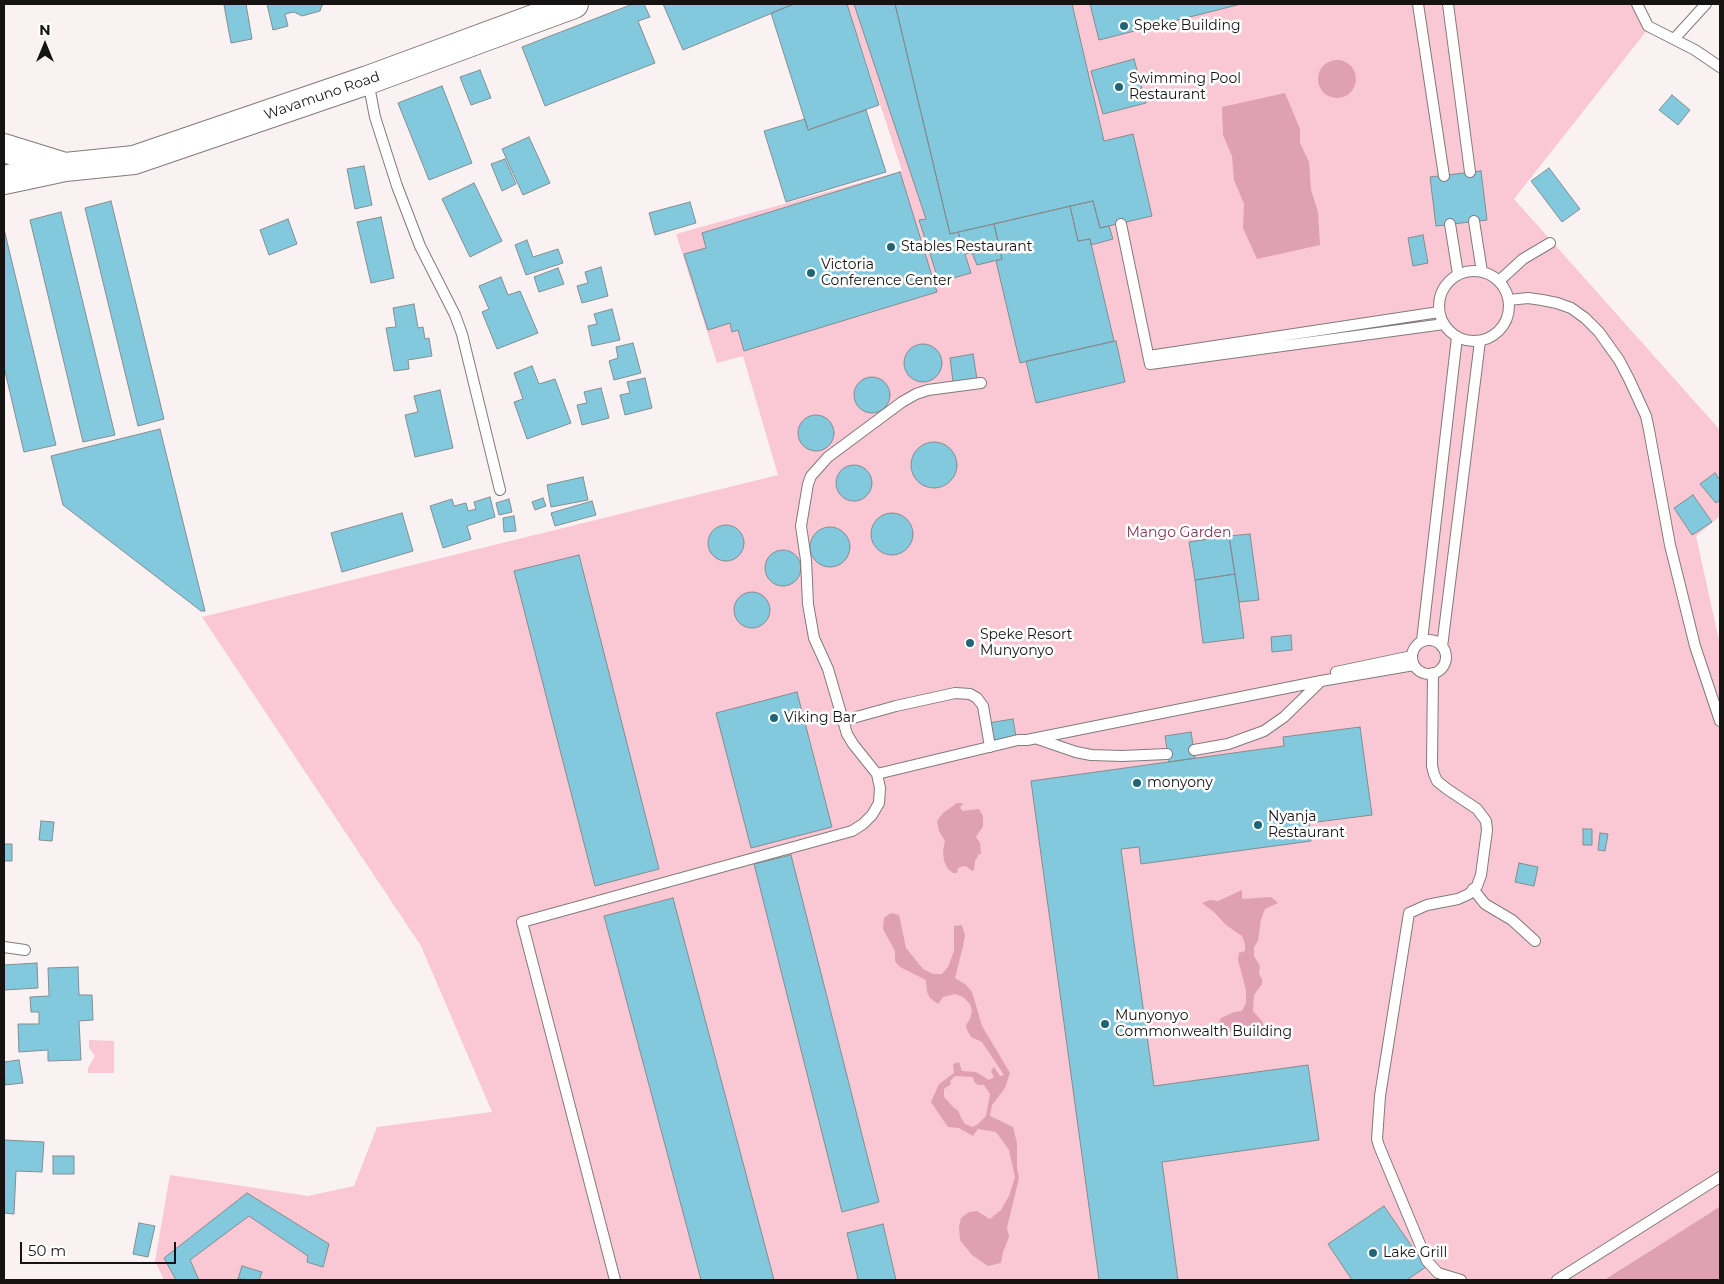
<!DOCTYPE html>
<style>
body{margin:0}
#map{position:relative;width:1724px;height:1284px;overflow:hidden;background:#faf1f3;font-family:Montserrat,sans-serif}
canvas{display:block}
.frame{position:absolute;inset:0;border:5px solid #161313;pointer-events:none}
.north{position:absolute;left:20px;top:20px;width:50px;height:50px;-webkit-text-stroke:4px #fff;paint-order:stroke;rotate:0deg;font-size:14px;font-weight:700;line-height:20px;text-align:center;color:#161313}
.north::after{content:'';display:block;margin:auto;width:18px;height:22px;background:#161313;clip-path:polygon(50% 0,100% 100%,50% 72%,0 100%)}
.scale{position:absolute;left:20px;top:1242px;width:156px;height:22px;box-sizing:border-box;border:2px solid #161313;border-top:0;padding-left:6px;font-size:15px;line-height:18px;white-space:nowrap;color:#161313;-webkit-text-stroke:4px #fff;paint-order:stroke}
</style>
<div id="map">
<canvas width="1724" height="1284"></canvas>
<div class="frame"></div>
<div class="north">N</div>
<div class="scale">50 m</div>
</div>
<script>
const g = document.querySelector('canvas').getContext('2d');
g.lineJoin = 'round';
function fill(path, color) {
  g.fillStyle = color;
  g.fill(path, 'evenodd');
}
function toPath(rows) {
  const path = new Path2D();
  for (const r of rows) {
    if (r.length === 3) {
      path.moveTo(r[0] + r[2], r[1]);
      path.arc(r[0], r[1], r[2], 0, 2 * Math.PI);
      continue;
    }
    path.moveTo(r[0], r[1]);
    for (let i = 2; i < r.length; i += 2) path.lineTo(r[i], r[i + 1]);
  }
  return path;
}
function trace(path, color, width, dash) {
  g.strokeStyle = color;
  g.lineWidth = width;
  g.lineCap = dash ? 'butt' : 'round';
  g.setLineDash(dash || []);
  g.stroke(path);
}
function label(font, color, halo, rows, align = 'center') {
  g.font = font + ' Montserrat,sans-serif';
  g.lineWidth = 5;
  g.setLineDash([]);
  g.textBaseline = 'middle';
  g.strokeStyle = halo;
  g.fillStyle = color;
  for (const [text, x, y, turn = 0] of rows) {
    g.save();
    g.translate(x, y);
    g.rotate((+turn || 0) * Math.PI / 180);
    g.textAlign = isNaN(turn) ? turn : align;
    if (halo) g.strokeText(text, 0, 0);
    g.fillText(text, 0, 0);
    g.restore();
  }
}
fill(toPath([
 [847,4,1638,4,1648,29,1514,199,1720,430,1720,516,1696,536,1720,645,1720,1206,1710,1213,1604,1280,164,1280,155,1261,170,1175,308,1196,354,1186,377,1127,492,1112,421,946,202,617,778,475,743,356,717,363,676,234,902,171],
 [89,1040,114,1041,114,1073,88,1073,88,1068,95,1056,89,1048]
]), '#fac8d5');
fill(toPath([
 [1337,79,19],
 [1285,93,1300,129,1300,143,1309,162,1311,190,1318,212,1320,245,1257,259,1243,228,1244,204,1234,180,1232,156,1223,135,1222,107],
 [957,803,963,803,960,808,963,811,979,809,983,816,983,826,976,837,980,843,981,854,979,854,975,861,974,870,972,871,967,867,963,866,958,868,957,873,953,873,948,869,944,861,943,850,945,841,939,831,937,821,943,813],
 [1242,890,1242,899,1271,897,1278,903,1265,909,1261,919,1258,941,1254,947,1254,956,1260,966,1259,974,1262,979,1262,984,1254,995,1253,1011,1262,1021,1264,1026,1262,1032,1253,1035,1242,1035,1227,1030,1218,1024,1221,1018,1234,1012,1242,1011,1246,1003,1246,990,1238,960,1239,953,1245,951,1245,944,1242,936,1226,925,1215,913,1202,903,1210,900,1218,901],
 [891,913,899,915,906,948,923,969,933,974,942,974,948,967,954,951,954,926,962,925,965,935,963,946,955,978,965,984,972,992,982,1026,1010,1073,1005,1088,992,1105,990,1116,1013,1127,1017,1143,1017,1168,1019,1178,1007,1228,1009,1237,1003,1252,1001,1263,988,1266,972,1255,960,1240,959,1227,961,1218,969,1212,977,1211,990,1219,1001,1210,1009,1196,1015,1177,1009,1150,996,1132,978,1129,973,1136,959,1128,948,1127,931,1102,939,1084,954,1073,953,1064,959,1062,962,1071,976,1072,989,1080,994,1077,991,1071,994,1067,1000,1076,1004,1075,982,1042,971,1037,967,1030,966,1025,970,1019,972,1011,970,1004,963,997,955,994,943,997,938,1004,930,998,927,992,926,980,900,967,895,961,895,951,883,929,884,918],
 [955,1076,973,1077,974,1082,978,1085,984,1085,990,1094,986,1116,978,1124,973,1127,965,1124,961,1118,958,1110,955,1109,944,1097,944,1089,951,1084,950,1081],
 [1720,1206,1720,1280,1604,1280,1710,1213]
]), '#dea0b2');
const building = toPath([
 [232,4,246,4,252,39,231,43,224,5,232,4],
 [267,4,327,4,322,5,320,11,302,16,294,12,285,14,288,26,273,30,267,4],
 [633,4,644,4,650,17,638,21,655,63,545,106,522,47,633,4],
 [663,4,794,4,683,50,663,4],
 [794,4,847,4,879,105,808,130,771,13,794,4],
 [854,4,895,4,950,234,958,232,971,273,939,282,919,220,926,219,854,4],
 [895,4,1072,4,1104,141,1133,134,1152,216,1100,228,1093,201,950,234,895,4],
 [1090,4,1241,4,1099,40,1090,4],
 [1134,59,1146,103,1103,114,1091,71,1134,59],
 [480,70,491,98,471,105,460,77,480,70],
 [442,86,472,163,429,180,398,103,442,86],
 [1672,95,1690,110,1678,125,1659,110,1672,95],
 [866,110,886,172,786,202,764,131,805,119,808,130,866,110],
 [529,137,550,183,523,195,502,149,529,137],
 [505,159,516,184,502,191,491,164,505,159],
 [364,166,372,205,355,209,347,169,364,166],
 [1549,168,1580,209,1562,222,1531,181,1549,168],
 [1481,171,1487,220,1436,226,1430,177,1481,171],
 [900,172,937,292,744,351,738,330,732,332,730,323,708,330,684,254,706,248,702,233,900,172],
 [474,183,502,241,470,257,442,199,474,183],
 [111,201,164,419,138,426,85,208,111,201],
 [1093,201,1100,228,1109,226,1113,239,1091,245,1090,239,1078,241,1070,206,1093,201],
 [690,202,696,223,655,235,649,213,690,202],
 [1070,206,1078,241,1090,239,1114,341,1020,363,996,261,1002,259,994,224,1070,206],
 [61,212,115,435,83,442,30,220,61,212],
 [381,217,394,278,371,283,357,222,381,217],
 [288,219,297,244,269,255,260,230,288,219],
 [994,224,1002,259,977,265,972,253,965,254,958,232,994,224],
 [4,229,56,445,24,452,4,367,4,229],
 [1423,235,1428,263,1413,266,1408,238,1423,235],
 [527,240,533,257,558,249,563,263,526,275,515,245,527,240],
 [601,267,608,296,582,303,577,286,588,283,585,272,601,267],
 [558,268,564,284,539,292,534,277,558,268],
 [501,277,508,295,520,291,538,333,497,349,482,312,489,309,479,286,501,277],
 [414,304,418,328,423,327,425,339,429,338,432,356,408,360,409,369,394,371,386,328,396,327,393,308,414,304],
 [612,309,620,340,592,346,588,326,597,324,594,314,612,309],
 [1116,341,1125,382,1036,403,1026,361,1116,341],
 [633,343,641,373,614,380,609,361,618,358,616,347,633,343],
 [923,363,19],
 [973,354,977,379,953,382,950,358,973,354],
 [532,366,539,384,555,379,571,423,527,439,514,402,523,399,514,373,532,366],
 [872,395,18],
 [645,378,652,408,625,415,620,395,630,393,627,382,645,378],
 [601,388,609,418,582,425,577,405,587,403,584,392,601,388],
 [440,390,453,448,415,457,405,415,418,412,414,396,440,390],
 [816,433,18],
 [160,429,205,611,201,611,63,505,51,456,160,429],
 [934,465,23],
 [854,483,18],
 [1715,473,1720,480,1720,500,1716,503,1700,484,1715,473],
 [583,477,588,500,551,507,547,485,583,477],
 [1693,495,1712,522,1692,535,1674,508,1693,495],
 [490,497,495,517,467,526,471,539,443,548,430,506,452,499,454,506,466,503,468,511,476,509,474,502,490,497],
 [543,498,546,506,535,510,532,502,543,498],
 [509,499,512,512,499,515,496,503,509,499],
 [592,501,596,515,555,526,551,513,592,501],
 [402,513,413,551,342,572,331,533,402,513],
 [892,534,21],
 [514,516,516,531,504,532,503,518,514,516],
 [726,543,18],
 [830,547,20],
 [1250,534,1259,600,1239,602,1229,536,1250,534],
 [1229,536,1235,574,1195,580,1189,542,1229,536],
 [783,568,18],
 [579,555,659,869,595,886,514,571,579,555],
 [1235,574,1244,638,1203,643,1195,580,1235,574],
 [752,610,18],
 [1291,635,1292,650,1272,652,1271,637,1291,635],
 [797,692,832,827,751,848,716,713,797,692],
 [1013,719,1016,737,992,742,988,723,1013,719],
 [1360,727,1372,815,1309,823,1311,841,1141,864,1139,847,1121,849,1154,1086,1308,1065,1319,1140,1162,1162,1178,1280,1099,1280,1031,781,1284,746,1283,737,1360,727],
 [1191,732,1195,758,1169,762,1165,736,1191,732],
 [41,821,54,822,52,841,39,840,41,821],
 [1583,829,1592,829,1592,845,1583,845,1583,829],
 [1600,833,1608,834,1605,851,1598,850,1600,833],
 [4,844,12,844,12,861,4,861,4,844],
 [791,855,879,1202,842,1212,754,864,791,855],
 [1519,863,1538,867,1534,886,1515,882,1519,863],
 [673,898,774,1280,701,1280,604,916,673,898],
 [37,963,38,988,4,990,4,965,37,963],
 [78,967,79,995,92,995,93,1020,79,1021,81,1060,48,1061,48,1050,19,1052,18,1024,39,1024,39,1012,31,1012,30,997,49,996,48,968,78,967],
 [19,1060,23,1083,5,1085,4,1062,19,1060],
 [4,1140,44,1142,42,1172,16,1171,14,1214,4,1213,4,1140],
 [53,1156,74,1156,74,1174,53,1174,53,1156],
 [247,1193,329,1244,323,1267,307,1262,308,1256,249,1216,190,1260,199,1280,176,1280,164,1258,247,1193],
 [1384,1206,1426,1267,1407,1280,1352,1280,1328,1244,1384,1206],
 [139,1223,155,1226,148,1257,133,1254,139,1223],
 [883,1224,896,1280,852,1280,858,1279,847,1233,883,1224],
 [242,1266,262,1272,259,1280,238,1279,242,1266]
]);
fill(building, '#82c9dd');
trace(building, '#858d8f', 1);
const service = toPath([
 [1418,4,1444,176],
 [1448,4,1470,172],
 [1637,4,1648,26,1695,50,1720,67],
 [1674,39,1706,4],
 [368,81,375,117,397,186,420,246,455,315,462,334,500,490],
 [1474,221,1482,272],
 [1121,224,1150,364,1444,324],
 [1450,224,1458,274],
 [1474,306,35],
 [1499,281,1523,259,1550,243],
 [1509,300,1528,298,1542,300,1557,303,1571,308,1585,318,1599,332,1619,360,1629,379,1646,416,1649,430,1670,545,1695,646,1720,721],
 [1149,356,1439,312],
 [1429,657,17],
 [1422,641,1457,337],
 [1442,647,1480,341],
 [1336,672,1412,656],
 [1433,673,1432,766,1434,774,1437,781,1447,789,1477,809,1486,821,1487,830,1481,875,1477,886,1469,894,1458,899,1427,905,1409,913,1380,1096,1377,1139,1379,1146,1427,1261,1438,1273,1461,1280],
 [842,721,896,706,955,693,970,694,977,698,983,706,990,747],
 [1038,739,1076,752,1091,755,1122,756,1167,754],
 [1194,750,1228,744,1264,731,1284,717,1320,682],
 [877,774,853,744,847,734,828,669,814,638,808,604,806,560,801,526,808,484,811,476,828,457,902,402,916,394,928,390,981,383],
 [1473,889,1485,904,1512,920,1535,941],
 [4,947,25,950],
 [615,1280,522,922,852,831,863,824,872,815,879,803,880,788,877,774,1018,740,1027,740,1321,681,1414,665],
 [1557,1280,1720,1177]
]);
const secondary = toPath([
 [4,148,62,166],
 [4,180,65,167,134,160,368,80,574,4]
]);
trace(service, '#827a7c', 12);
trace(secondary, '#827a7c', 30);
trace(service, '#fff', 10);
trace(secondary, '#fff', 28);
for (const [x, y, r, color] of [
 [1124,26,5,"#206576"],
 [1119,87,5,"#206576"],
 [891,247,5,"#206576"],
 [811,273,5,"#206576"],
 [970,643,5,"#206576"],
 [774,718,5,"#206576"],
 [1137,783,5,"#206576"],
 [1258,825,5,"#206576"],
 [1105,1024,5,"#206576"],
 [1373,1253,5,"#206576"]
]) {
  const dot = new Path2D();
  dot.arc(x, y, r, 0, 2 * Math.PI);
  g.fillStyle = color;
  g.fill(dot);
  trace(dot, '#fff', 2);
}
label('14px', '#161313', '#fff', [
 ["Speke Building",1134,26],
 ["Swimming Pool",1129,79],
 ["Restaurant",1129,95],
 ["Stables Restaurant",901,247],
 ["Victoria",821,265],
 ["Conference Center",821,281],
 ["Speke Resort",980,635],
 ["Munyonyo",980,651],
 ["Viking Bar",784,718],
 ["monyony",1147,783],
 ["Nyanja",1268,817],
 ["Restaurant",1268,833],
 ["Munyonyo",1115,1016],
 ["Commonwealth Building",1115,1032],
 ["Lake Grill",1383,1253]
], 'left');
label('14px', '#161313', '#fff', [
 ["Wavamuno Road",322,96,-19]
]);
label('14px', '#813651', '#fff', [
 ["Mango Garden",1179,533]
]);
</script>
